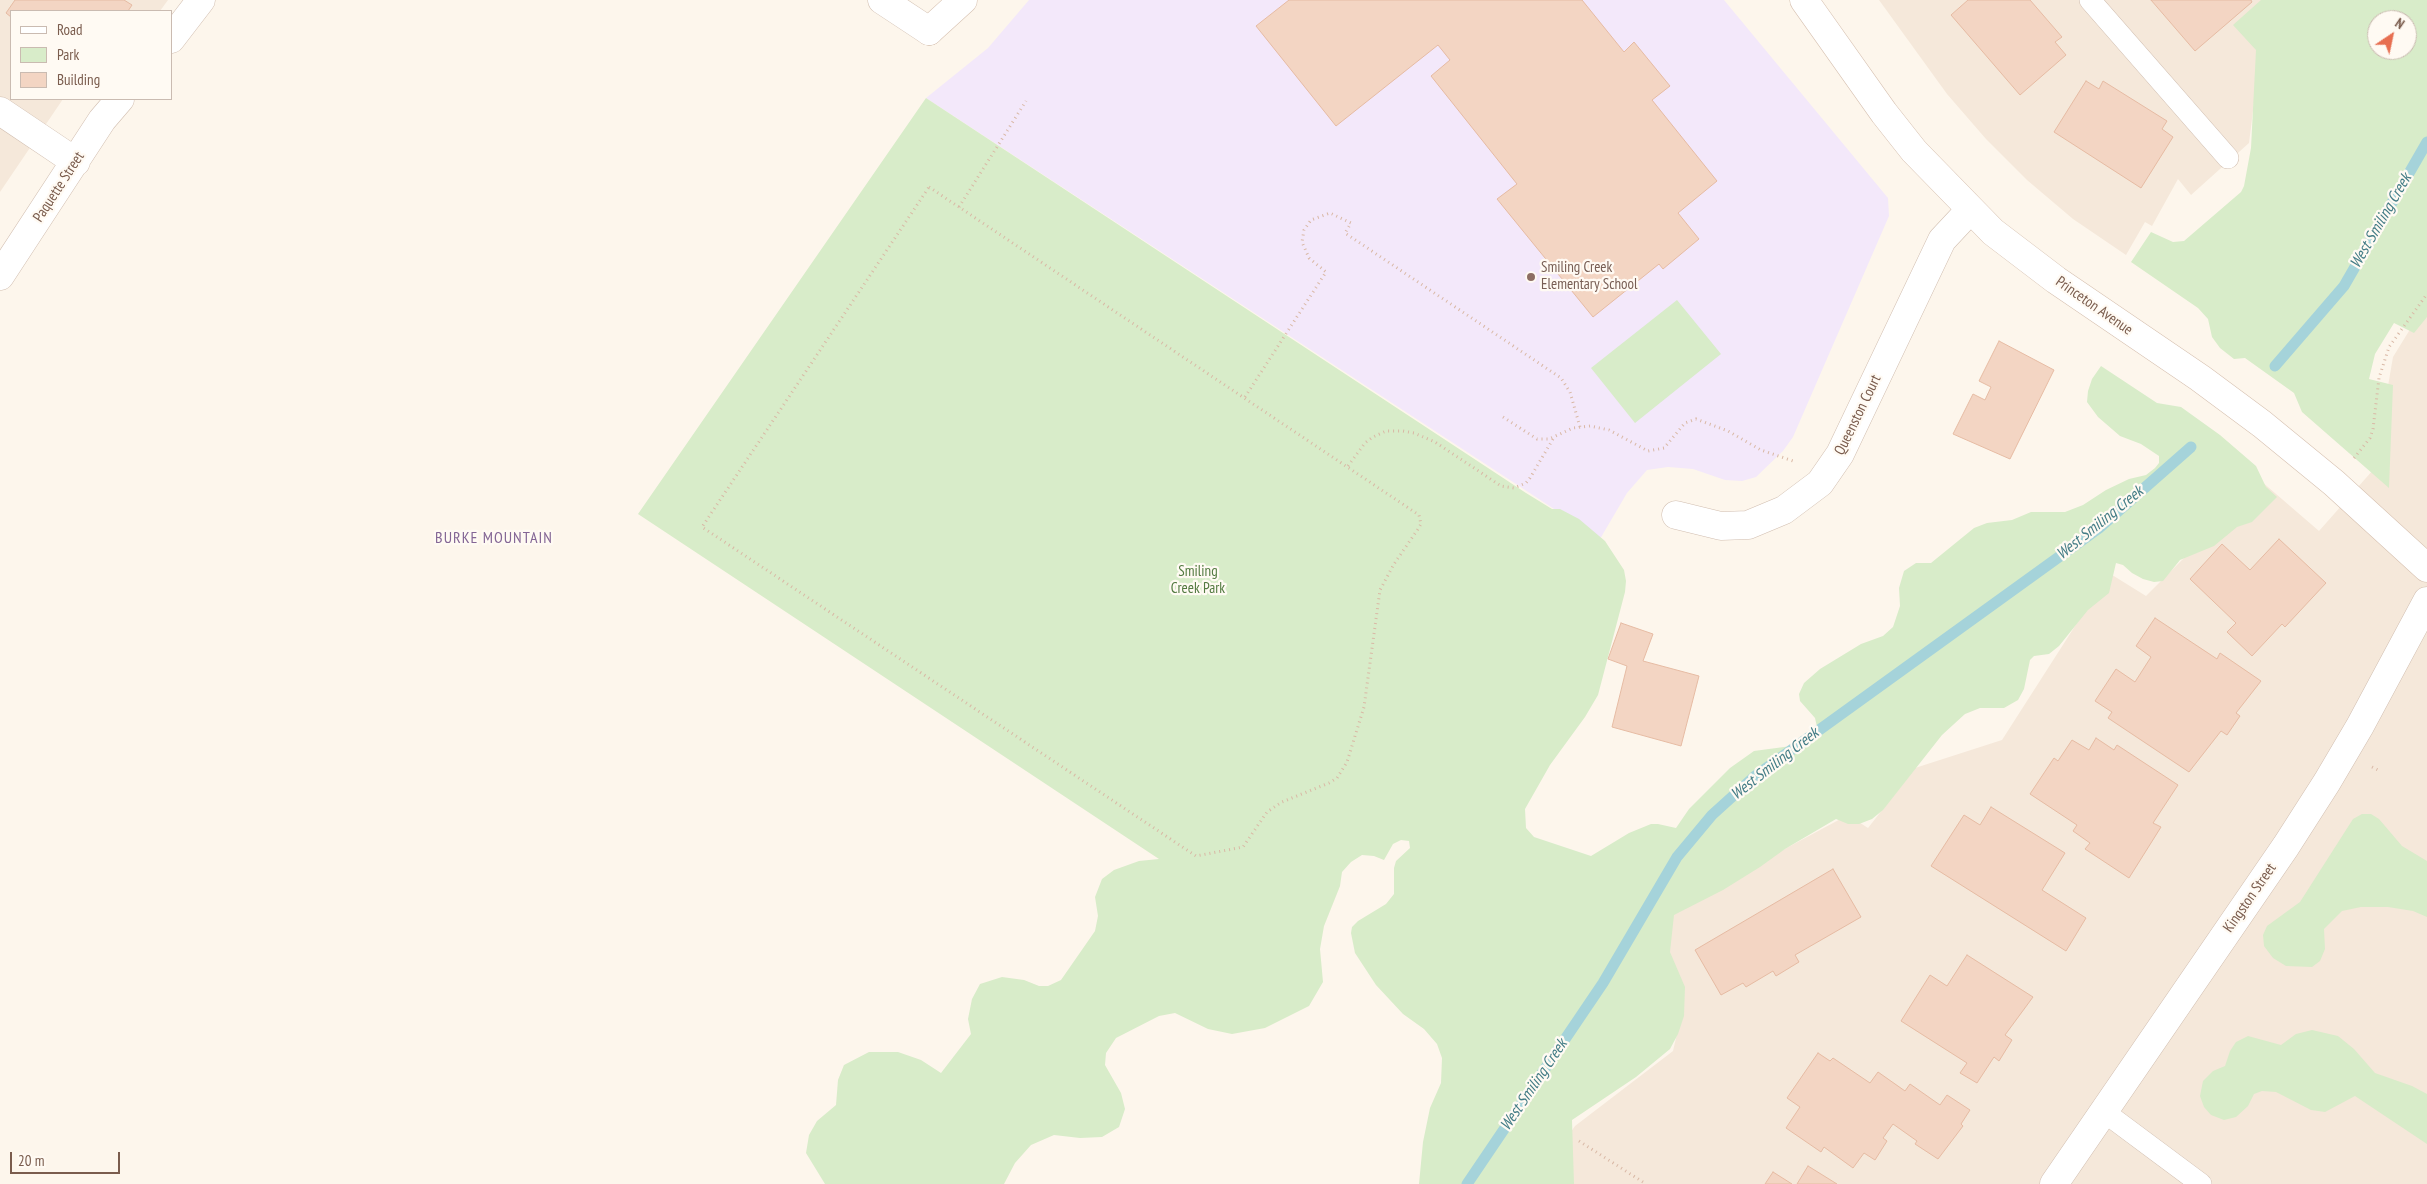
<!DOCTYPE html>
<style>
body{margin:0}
#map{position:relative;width:2427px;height:1184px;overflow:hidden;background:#fdf6ec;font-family:"PT Sans Narrow",sans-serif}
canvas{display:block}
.legend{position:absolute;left:10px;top:10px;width:162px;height:90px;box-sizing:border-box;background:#fffaf3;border:1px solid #cabbb1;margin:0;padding:6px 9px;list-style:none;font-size:15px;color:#7a5c4d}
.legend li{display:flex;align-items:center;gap:10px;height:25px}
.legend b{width:25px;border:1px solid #cabbb1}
.north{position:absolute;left:2367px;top:10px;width:50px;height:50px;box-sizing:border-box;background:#fffaf3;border:1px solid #cabbb1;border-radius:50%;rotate:34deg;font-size:14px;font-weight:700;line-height:20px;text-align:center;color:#7a5c4d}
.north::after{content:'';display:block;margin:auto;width:18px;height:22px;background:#e76f51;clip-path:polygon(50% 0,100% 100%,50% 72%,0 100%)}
.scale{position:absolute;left:10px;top:1152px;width:110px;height:22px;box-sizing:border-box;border:2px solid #7a5c4d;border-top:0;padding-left:6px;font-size:15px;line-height:18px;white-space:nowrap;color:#7a5c4d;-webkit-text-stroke:4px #fffaf3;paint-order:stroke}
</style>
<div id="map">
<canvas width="2427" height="1184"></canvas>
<ul class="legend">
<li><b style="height:6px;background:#fff"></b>Road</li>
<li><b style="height:14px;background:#d8ecc9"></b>Park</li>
<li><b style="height:14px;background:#f3d5c3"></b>Building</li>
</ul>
<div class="north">N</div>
<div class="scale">20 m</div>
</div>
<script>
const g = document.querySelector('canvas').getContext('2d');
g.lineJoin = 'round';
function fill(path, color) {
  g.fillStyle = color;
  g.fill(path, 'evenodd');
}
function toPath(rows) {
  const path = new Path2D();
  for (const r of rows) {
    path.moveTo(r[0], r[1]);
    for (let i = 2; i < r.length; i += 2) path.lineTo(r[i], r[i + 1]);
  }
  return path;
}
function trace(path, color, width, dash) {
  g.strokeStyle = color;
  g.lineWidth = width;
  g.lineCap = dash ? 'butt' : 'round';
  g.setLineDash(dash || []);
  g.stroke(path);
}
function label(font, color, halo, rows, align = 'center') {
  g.font = font + ' "PT Sans Narrow",sans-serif';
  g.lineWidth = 4.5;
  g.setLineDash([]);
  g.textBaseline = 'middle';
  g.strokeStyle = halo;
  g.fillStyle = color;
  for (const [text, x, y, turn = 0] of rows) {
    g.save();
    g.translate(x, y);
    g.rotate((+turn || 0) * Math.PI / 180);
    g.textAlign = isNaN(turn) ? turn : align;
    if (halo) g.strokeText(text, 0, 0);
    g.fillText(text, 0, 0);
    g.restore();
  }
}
fill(toPath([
 [0,0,168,0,160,11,11,11,11,99,63,99,0,192],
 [1879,0,2273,0,2266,6,2249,143,2191,195,2178,179,2152,226,2145,222,2126,255,2073,219,2027,180,1986,139,1947,94],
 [2427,312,2427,1184,1574,1184,1554,1156,1575,1126,1673,1051,1682,1012,1641,926,1848,815,1868,828,1915,768,2002,740,2109,573,2146,596,2261,481,2319,531,2381,461,2388,386,2393,357,2409,331]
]), '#f5e8da');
fill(toPath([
 [1029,0,1724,0,1888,198,1889,216,1793,437,1783,451,1756,477,1742,481,1725,480,1693,469,1668,467,1647,470,1627,493,1600,539,926,98,988,48]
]), '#f3e8fa');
fill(toPath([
 [2261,0,2427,0,2427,317,2414,333,2394,323,2375,354,2369,379,2393,385,2389,488,2302,412,2294,393,2245,358,2234,359,2220,348,2212,337,2208,319,2198,308,2131,262,2151,232,2173,242,2184,241,2241,192,2244,186,2251,148,2256,50,2233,25],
 [2377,20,2407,20,2407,50,2377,50],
 [926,98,1526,493,1552,509,1560,509,1579,519,1605,541,1624,570,1626,581,1625,592,1598,695,1585,717,1550,765,1525,809,1526,828,1534,837,1591,856,1629,833,1651,824,1658,824,1676,828,1689,809,1730,768,1754,751,1799,745,1811,739,1817,727,1815,718,1800,701,1799,694,1804,683,1820,669,1861,644,1883,636,1893,627,1900,606,1899,588,1904,571,1916,563,1931,563,1974,528,1987,523,2012,520,2031,512,2065,512,2083,505,2106,490,2129,479,2146,475,2155,468,2159,463,2159,456,2141,444,2120,436,2098,417,2087,402,2088,391,2092,379,2101,366,2157,403,2181,407,2220,435,2256,466,2266,487,2277,497,2252,522,2237,527,2214,546,2180,560,2163,581,2154,582,2143,579,2132,573,2123,565,2116,563,2109,593,2088,610,2059,646,2049,654,2034,656,2030,660,2024,689,2018,700,2004,708,1980,708,1965,714,1942,735,1883,810,1872,819,1859,824,1848,824,1836,819,1785,849,1760,867,1723,890,1674,915,1670,952,1685,987,1684,1016,1678,1034,1670,1049,1636,1077,1572,1120,1574,1184,1419,1184,1423,1142,1430,1108,1441,1083,1442,1058,1437,1044,1424,1029,1403,1014,1376,985,1355,953,1351,933,1352,927,1358,921,1386,904,1394,894,1394,868,1396,861,1410,848,1409,841,1401,840,1393,844,1384,860,1374,856,1362,855,1351,862,1342,872,1340,886,1324,926,1320,949,1323,982,1309,1006,1265,1028,1232,1034,1208,1029,1175,1013,1159,1016,1116,1038,1106,1053,1105,1065,1121,1093,1125,1109,1119,1127,1102,1137,1080,1138,1054,1135,1031,1145,1015,1163,1004,1184,825,1184,806,1153,809,1135,817,1121,836,1105,838,1080,844,1065,869,1052,898,1052,921,1060,941,1073,971,1034,968,1019,972,999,980,984,1002,977,1024,980,1039,986,1048,986,1061,980,1095,931,1098,916,1095,897,1102,879,1114,870,1139,861,1159,859,638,514],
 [1677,300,1721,354,1635,423,1591,368],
 [2362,814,2371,814,2379,819,2402,846,2427,861,2427,917,2413,911,2388,907,2361,907,2342,911,2324,929,2325,949,2320,961,2312,967,2286,966,2273,958,2264,946,2263,935,2267,926,2300,902,2353,819],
 [2312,1030,2338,1036,2354,1049,2375,1073,2412,1086,2427,1094,2427,1144,2355,1096,2325,1112,2311,1110,2276,1092,2262,1091,2254,1094,2248,1106,2236,1117,2224,1120,2211,1115,2204,1107,2200,1096,2203,1081,2213,1071,2225,1066,2230,1051,2236,1042,2248,1036,2281,1045,2296,1034]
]), '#d8ecc9');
trace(toPath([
 [2275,366,2344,286,2427,142],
 [1467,1184,1603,983,1677,857,1712,815,1754,777,2099,528,2191,447]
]), '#a5d3da', 11);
const building = toPath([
 [15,0,124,0,132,5,128,11,11,11,11,17,6,13,15,0],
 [1289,0,1582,0,1624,52,1634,42,1670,86,1652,100,1717,181,1678,213,1699,239,1663,269,1659,264,1593,317,1497,199,1517,184,1431,76,1450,60,1438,45,1336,126,1256,26,1289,0],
 [1968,0,2030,0,2062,37,2055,42,2066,55,2020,95,1951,15,1968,0],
 [2151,0,2251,0,2252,2,2195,51,2151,0],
 [2086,81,2099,89,2103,81,2167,121,2162,129,2173,137,2141,188,2054,132,2086,81],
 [1999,341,2054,370,2010,459,1953,434,1973,394,1985,400,1991,387,1979,381,1999,341],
 [2279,539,2326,583,2285,627,2282,624,2252,656,2227,632,2236,623,2190,579,2222,544,2250,570,2279,539],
 [2155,618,2217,659,2220,653,2261,681,2236,713,2240,716,2227,735,2221,731,2189,772,2108,718,2112,712,2095,701,2116,669,2135,682,2151,657,2136,646,2155,618],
 [1621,623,1653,634,1643,661,1699,676,1681,746,1612,727,1627,666,1608,659,1621,623],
 [2096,738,2114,750,2117,745,2178,785,2153,823,2161,827,2129,878,2085,849,2090,843,2073,831,2077,825,2030,794,2054,758,2058,761,2072,740,2089,750,2096,738],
 [1991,807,2065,853,2042,890,2086,918,2066,951,1931,866,1964,815,1980,825,1991,807],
 [1833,869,1861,917,1795,955,1799,962,1776,976,1773,971,1746,987,1743,983,1721,995,1695,950,1833,869],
 [1967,955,2033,997,2005,1035,2012,1040,1999,1061,1994,1057,1977,1083,1960,1073,1967,1063,1901,1021,1930,975,1947,986,1967,955],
 [1818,1053,1830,1061,1833,1058,1870,1083,1878,1072,1905,1091,1910,1084,1940,1105,1947,1095,1970,1110,1961,1124,1963,1126,1938,1159,1915,1144,1917,1141,1893,1124,1883,1138,1887,1141,1875,1160,1864,1153,1853,1168,1824,1147,1821,1152,1786,1128,1800,1107,1787,1098,1818,1053],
 [1808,1166,1837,1184,1797,1184,1808,1166],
 [1773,1172,1792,1184,1765,1184,1773,1172]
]);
fill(building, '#f3d5c3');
trace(building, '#e6bba3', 1);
const lane = toPath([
 [2090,0,2228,158],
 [2103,1111,2201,1184]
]);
const street = toPath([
 [882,0,929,31],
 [171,39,201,0],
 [0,111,76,162],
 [0,276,102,120,120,99],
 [1676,515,1721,526,1748,525,1784,510,1820,483,1840,454,1942,240,1970,210],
 [2054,1184,2286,846,2327,782,2360,726,2427,601]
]);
const secondary = toPath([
 [1804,0,1884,113,1914,151,1993,232,2056,280,2200,378,2262,424,2334,483,2427,568],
 [929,31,963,0]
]);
trace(lane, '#d1beb0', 22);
trace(street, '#d1beb0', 29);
trace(secondary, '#d6c0b0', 29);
trace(toPath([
 [929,187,1419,515,1421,524,1418,529,1394,564,1380,590,1364,707,1347,762,1337,778,1329,783,1282,802,1267,812,1243,847,1196,856,702,527,929,187],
 [959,207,1026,101],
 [1245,397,1326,272,1309,258,1302,242,1304,230,1311,220,1330,213,1351,223,1345,233,1561,378,1570,392,1580,427],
 [1503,417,1537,439,1549,439,1573,428,1590,426,1609,430,1648,451,1664,448,1685,423,1696,419,1728,431,1761,450,1793,461],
 [2354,458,2370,438,2373,429,2379,378,2389,347,2427,294],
 [1348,466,1365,443,1373,437,1386,431,1403,431,1414,433,1435,442,1501,486,1514,488,1526,483,1530,478,1553,439],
 [2372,767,2380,771],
 [1579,1141,1646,1184]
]), '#d9b8a5', 3, [1, 4]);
trace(lane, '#fff', 21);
trace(street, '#fff', 28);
trace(secondary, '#fff', 28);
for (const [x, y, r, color] of [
 [1531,277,5,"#8d6e63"]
]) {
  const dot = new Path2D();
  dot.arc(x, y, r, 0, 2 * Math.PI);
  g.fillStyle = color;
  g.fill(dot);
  trace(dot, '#fffaf3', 2);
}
label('15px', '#7a5c4d', '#fffaf3', [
 ["Paquette Street",59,187,-57],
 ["Princeton Avenue",2094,306,35],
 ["Queenston Court",1858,415,-64],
 ["Kingston Street",2250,898,-55]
]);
label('15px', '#785e54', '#fffaf3', [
 ["Smiling Creek",1541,268],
 ["Elementary School",1541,285]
], 'left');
label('15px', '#537a41', '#fffaf3', [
 ["Smiling",1198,572],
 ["Creek Park",1198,589]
]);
label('italic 16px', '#437c86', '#fffaf3', [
 ["West Smiling Creek",2381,221,-60],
 ["West Smiling Creek",2100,523,-39],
 ["West Smiling Creek",1775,764,-38],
 ["West Smiling Creek",1534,1085,-56]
]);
g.letterSpacing = '1px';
label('16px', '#846695', '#fffaf3', [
 ["BURKE MOUNTAIN",494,538]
]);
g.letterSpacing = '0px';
</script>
